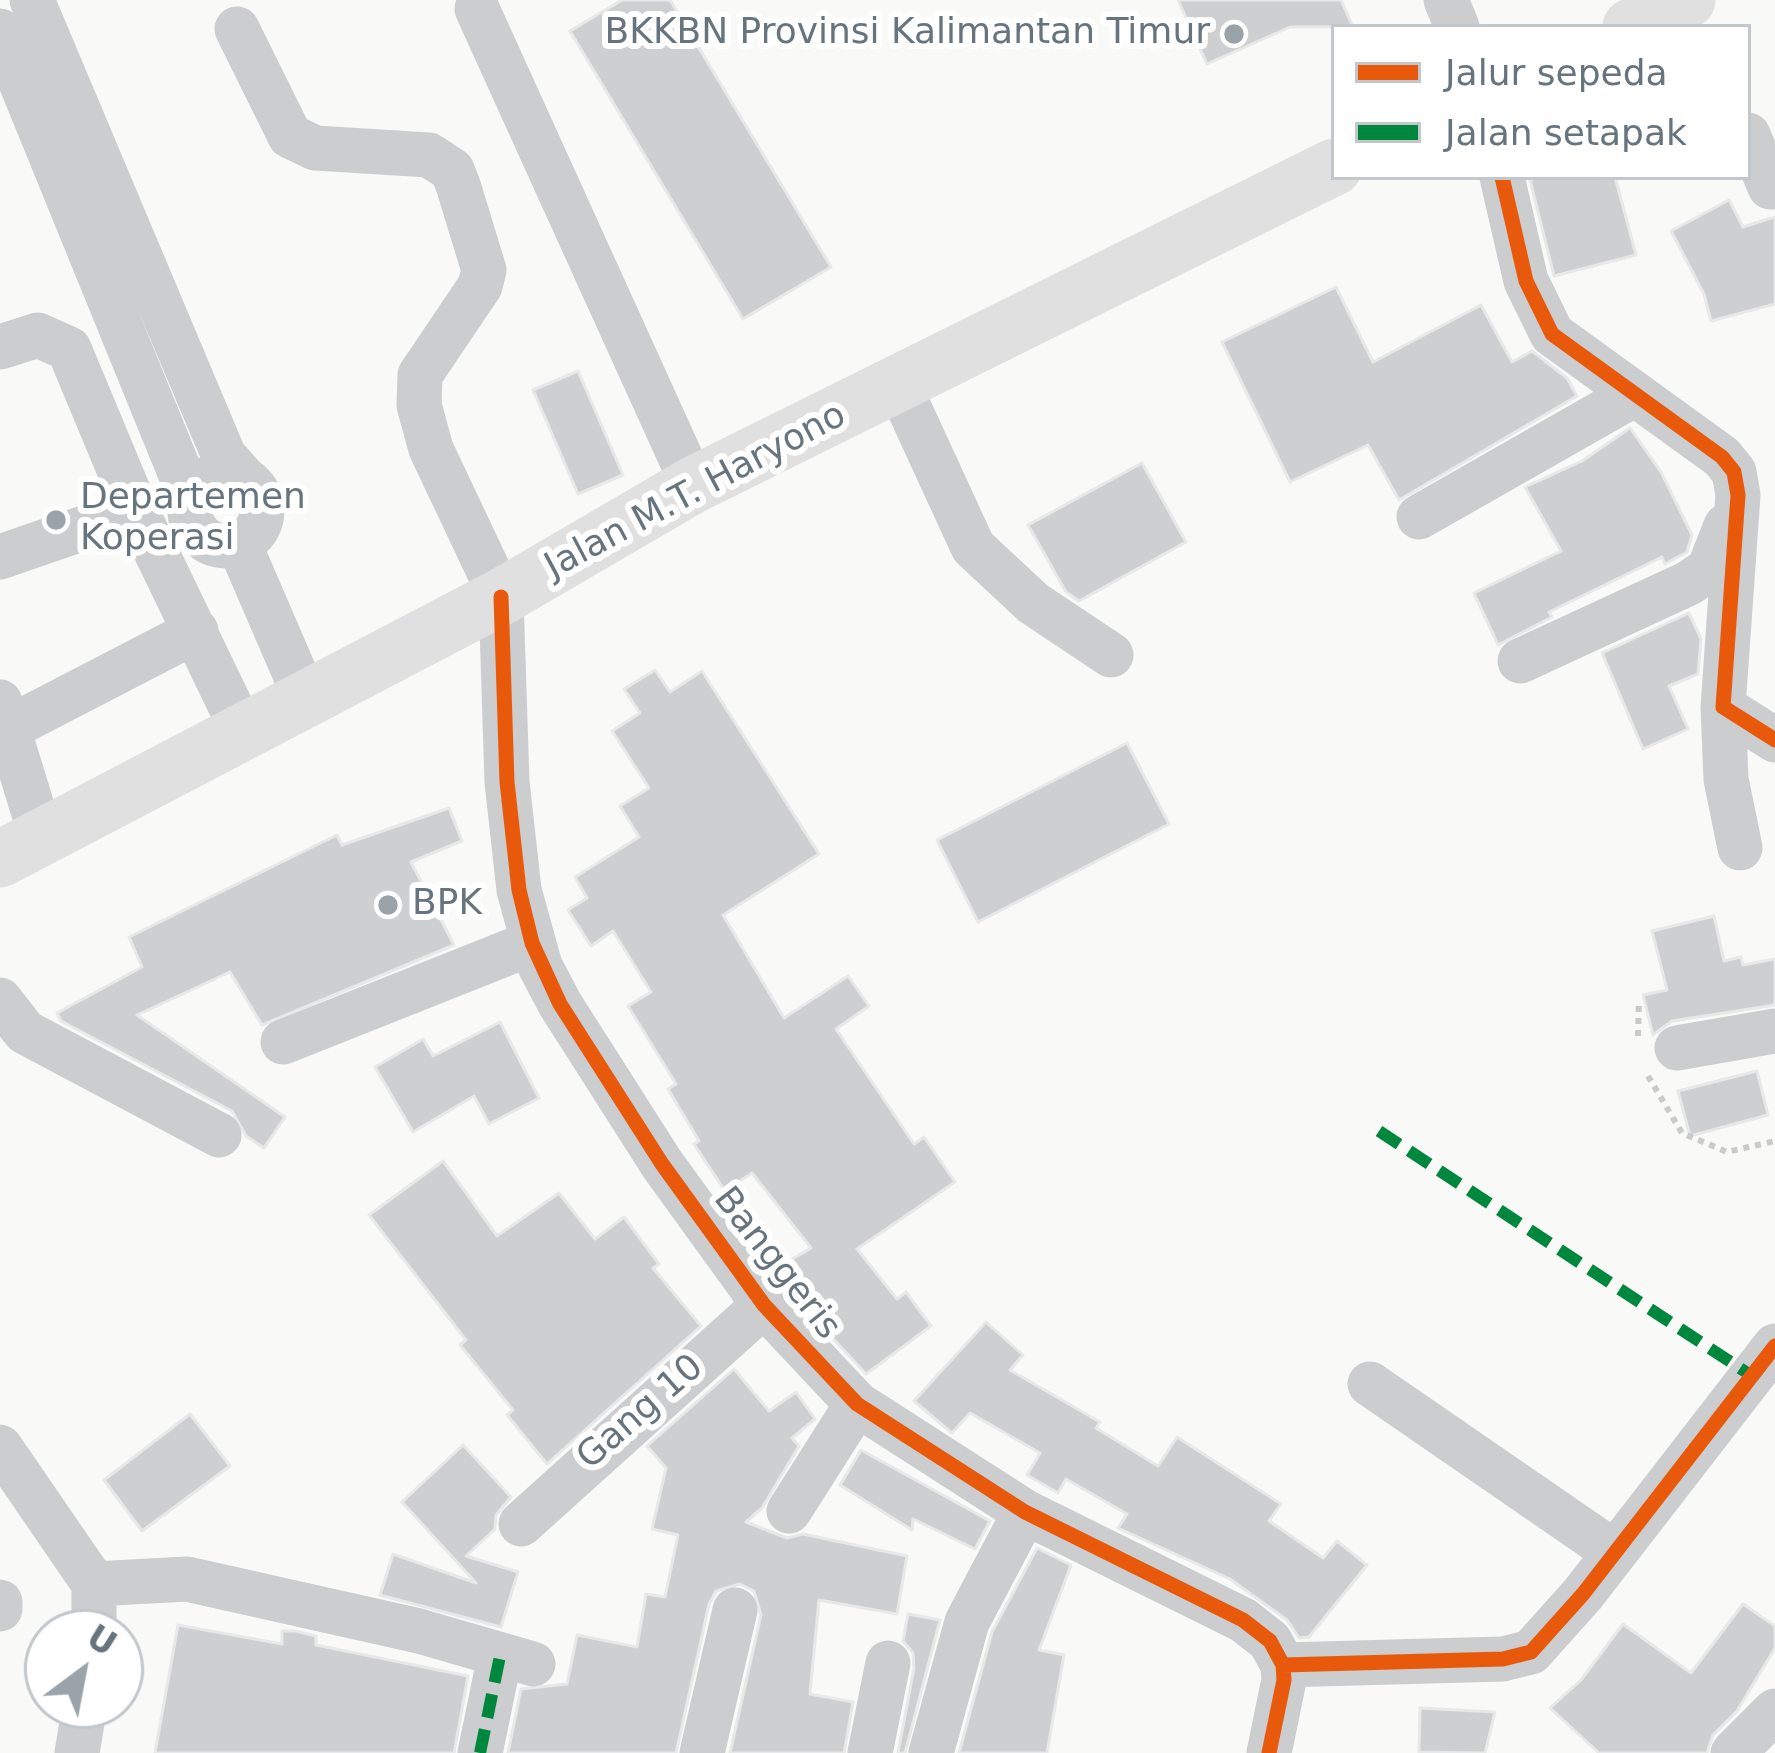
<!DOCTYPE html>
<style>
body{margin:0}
#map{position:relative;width:1775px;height:1753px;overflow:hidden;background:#f9f9f8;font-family:"DejaVu Sans",sans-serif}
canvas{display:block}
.legend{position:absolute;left:1331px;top:24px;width:420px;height:156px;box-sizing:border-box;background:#fff;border:3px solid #c2c7cb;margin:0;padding:15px 21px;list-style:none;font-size:36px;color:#67747e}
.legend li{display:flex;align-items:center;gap:24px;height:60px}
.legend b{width:60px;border:3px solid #c2c7cb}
.north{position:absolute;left:24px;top:1609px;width:120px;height:120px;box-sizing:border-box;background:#fff;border:3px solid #c2c7cb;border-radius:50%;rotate:32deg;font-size:33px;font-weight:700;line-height:48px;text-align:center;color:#67747e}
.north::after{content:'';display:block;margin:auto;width:42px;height:54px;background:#9aa3a9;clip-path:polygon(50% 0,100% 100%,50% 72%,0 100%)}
</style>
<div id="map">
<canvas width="1775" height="1753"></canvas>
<ul class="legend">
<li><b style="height:15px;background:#e8590c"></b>Jalur sepeda</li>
<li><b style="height:15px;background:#00873e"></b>Jalan setapak</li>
</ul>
<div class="north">U</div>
</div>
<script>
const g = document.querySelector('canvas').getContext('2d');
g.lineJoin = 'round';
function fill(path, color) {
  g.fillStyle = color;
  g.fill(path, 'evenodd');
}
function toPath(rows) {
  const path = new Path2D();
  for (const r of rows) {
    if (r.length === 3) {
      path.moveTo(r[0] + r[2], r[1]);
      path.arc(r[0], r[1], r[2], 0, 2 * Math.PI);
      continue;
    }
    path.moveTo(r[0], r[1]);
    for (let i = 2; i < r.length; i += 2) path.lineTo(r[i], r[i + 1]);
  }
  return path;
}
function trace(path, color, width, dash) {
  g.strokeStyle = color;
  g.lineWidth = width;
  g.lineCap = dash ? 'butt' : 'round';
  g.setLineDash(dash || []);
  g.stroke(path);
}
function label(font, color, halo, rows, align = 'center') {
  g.font = font + ' "DejaVu Sans",sans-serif';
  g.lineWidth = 12;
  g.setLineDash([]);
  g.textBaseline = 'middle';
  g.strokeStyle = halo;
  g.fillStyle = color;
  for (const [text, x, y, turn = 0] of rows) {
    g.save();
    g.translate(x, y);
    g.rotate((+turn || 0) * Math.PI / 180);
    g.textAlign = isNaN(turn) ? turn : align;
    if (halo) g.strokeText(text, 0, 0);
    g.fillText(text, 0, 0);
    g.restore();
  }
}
const building = toPath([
 [622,0,670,0,831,267,743,319,570,31,622,0],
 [1178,0,1341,0,1353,27,1290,27,1207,64,1178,0],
 [1540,177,1615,177,1636,255,1554,276,1530,180,1540,177],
 [1729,200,1743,227,1775,217,1775,304,1711,321,1704,294,1671,231,1729,200],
 [1336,287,1373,362,1481,305,1512,362,1532,351,1567,378,1577,396,1399,500,1368,445,1290,482,1222,342,1336,287],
 [578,371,623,475,578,494,533,390,578,371],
 [1630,428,1661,472,1692,535,1687,552,1665,564,1662,557,1549,612,1552,617,1498,645,1474,593,1561,551,1525,487,1582,461,1630,428],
 [1142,463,1186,542,1079,601,1066,592,1028,525,1142,463],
 [1689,613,1701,639,1698,674,1669,686,1688,729,1643,749,1602,653,1689,613],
 [655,670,670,692,702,671,819,854,723,915,784,1018,848,976,869,1006,836,1029,914,1144,924,1137,955,1182,857,1249,897,1299,906,1292,931,1326,866,1374,796,1299,777,1268,811,1248,752,1173,725,1191,694,1144,699,1141,668,1089,676,1084,628,1006,651,992,613,931,591,946,568,910,587,898,575,877,639,837,620,806,649,788,612,731,640,713,624,689,655,670],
 [1127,743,1169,824,978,922,937,840,1127,743],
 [449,808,462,841,411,862,454,945,262,1025,230,972,137,1015,285,1117,264,1148,246,1136,232,1111,61,1021,57,1013,142,967,129,937,337,835,342,845,449,808],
 [1714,916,1724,961,1741,957,1743,965,1775,959,1775,1005,1672,1021,1653,1035,1643,995,1667,990,1652,931,1714,916],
 [500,1022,539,1098,489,1124,474,1096,413,1132,375,1067,423,1039,433,1056,500,1022],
 [1757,1071,1768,1115,1690,1136,1678,1091,1757,1071],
 [443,1161,497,1236,559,1193,595,1239,624,1217,659,1264,653,1268,701,1326,547,1464,507,1415,513,1410,460,1345,466,1340,369,1215,443,1161],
 [986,1322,1023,1355,1010,1370,1100,1422,1096,1428,1158,1466,1177,1437,1281,1504,1269,1521,1323,1558,1337,1541,1367,1565,1309,1637,1299,1638,1287,1620,1230,1579,1118,1528,1127,1514,1066,1479,1058,1493,1027,1475,1040,1453,970,1413,952,1433,914,1401,986,1322],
 [734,1369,769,1411,796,1392,815,1419,792,1438,799,1446,762,1508,746,1522,787,1538,803,1534,907,1556,897,1614,819,1600,810,1694,853,1702,844,1753,730,1753,761,1615,754,1591,740,1584,716,1591,709,1604,676,1753,508,1753,521,1689,567,1684,577,1635,637,1647,646,1594,665,1597,678,1535,652,1529,666,1468,647,1446,734,1369],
 [190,1414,230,1466,142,1531,104,1480,190,1414],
 [463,1445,511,1497,496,1515,495,1529,466,1556,518,1572,501,1627,380,1595,393,1554,476,1583,402,1502,463,1445],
 [861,1450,990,1521,975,1549,913,1519,912,1530,840,1485,861,1450],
 [1037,1548,1071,1565,1039,1650,1064,1655,1047,1753,959,1753,992,1632,1037,1548],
 [1743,1604,1775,1626,1775,1648,1737,1711,1713,1735,1707,1753,1599,1753,1550,1708,1581,1680,1623,1624,1691,1673,1743,1604],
 [908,1614,940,1620,905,1753,898,1753,914,1668,913,1653,903,1641,908,1614],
 [178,1625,282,1644,282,1631,295,1631,316,1636,316,1645,468,1676,454,1753,155,1753,178,1625],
 [1420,1708,1495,1712,1485,1753,1419,1752,1420,1708]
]);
fill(building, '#cecfd0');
trace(building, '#e8e8e8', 3);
trace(toPath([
 [1638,1036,1639,1000],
 [1648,1076,1682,1133,1727,1152,1775,1141]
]), '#c9cacb', 6, [6, 6]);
trace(toPath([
 [32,0,224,456,243,477],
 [1446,0,1457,27],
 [477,9,693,485],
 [237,29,290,136,315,148,429,155,452,170,458,185,484,270,480,286,420,375,419,405,431,449,501,597,507,782,519,890,540,966,560,1004,662,1164,764,1305,857,1404,1025,1512,1243,1620,1270,1641,1283,1665,1284,1680,1269,1753],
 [0,31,190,497],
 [1748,135,1770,187],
 [1502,177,1526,281,1552,334,1722,457,1734,472,1738,495,1723,707,1775,740],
 [0,347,38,335,69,349,136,510,242,730],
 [899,386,973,547,1033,603,1111,655],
 [226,510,36],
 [1419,517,1635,394],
 [239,544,305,697],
 [0,557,136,510],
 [1520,661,1689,583,1709,569,1726,526],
 [0,702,41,836],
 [1723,707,1726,779,1740,848],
 [7,729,196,631],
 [0,1000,25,1032,219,1135],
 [283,1042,532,943],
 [1677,1048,1775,1031],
 [1370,1384,1614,1552],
 [0,1447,94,1584,94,1633],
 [789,1511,857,1404],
 [521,1524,764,1305],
 [94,1584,187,1579,419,1631,533,1664],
 [0,1602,0,1609],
 [1283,1665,1503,1659,1531,1652,1583,1594,1775,1346],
 [77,1753,85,1705],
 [480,1753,500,1656],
 [702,1753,735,1610],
 [870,1753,888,1663],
 [931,1753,967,1622,1025,1512],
 [1733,1753,1775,1711]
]), '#cbcdce', 45);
trace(toPath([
 [1631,27,1687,0],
 [0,859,501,597,693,485,1334,167]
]), '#e0e0e1', 57);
trace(toPath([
 [1379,1131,1752,1376],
 [480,1753,500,1656]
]), '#00873e', 12, [24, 12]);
trace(toPath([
 [1502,177,1526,281,1552,334,1722,457,1734,472,1738,495,1723,707,1775,740],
 [501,597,507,782,519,890,532,943,560,1004,662,1164,764,1305,857,1404,1025,1512,1243,1620,1270,1641,1283,1665,1284,1680,1269,1753],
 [1283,1665,1503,1659,1531,1652,1583,1594,1775,1346]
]), '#e8590c', 15);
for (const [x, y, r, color] of [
 [1234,34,12,"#9aa3a9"],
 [56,520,12,"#9aa3a9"],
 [388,905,12,"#9aa3a9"]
]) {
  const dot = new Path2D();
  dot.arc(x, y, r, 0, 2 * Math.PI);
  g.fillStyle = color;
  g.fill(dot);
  trace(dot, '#fff', 4.5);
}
label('36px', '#67747e', '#fff', [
 ["BKKBN Provinsi Kalimantan Timur",1210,34,"right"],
 ["Departemen",80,499],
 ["Koperasi",80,540],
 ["BPK",412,905]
], 'left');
label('36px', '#67747e', '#fff', [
 ["Jalan M.T. Haryono",696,492,-28],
 ["Banggeris",776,1264,52],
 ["Gang 10",641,1413,-41]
]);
</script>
